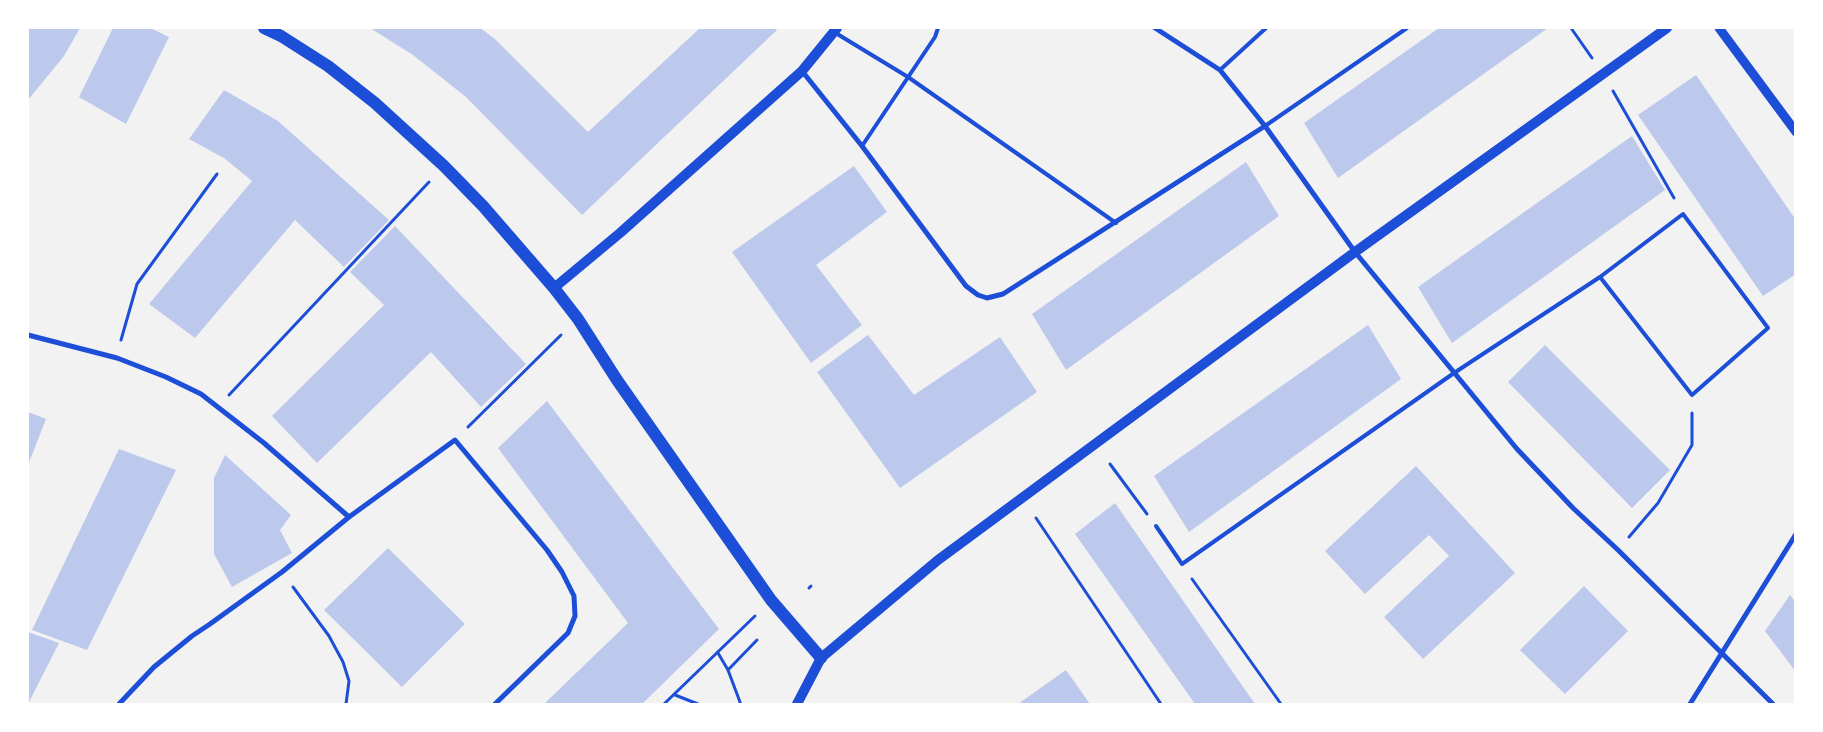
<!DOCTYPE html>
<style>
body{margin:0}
#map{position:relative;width:1823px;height:732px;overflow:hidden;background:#f2f2f2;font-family:"Noto Sans",sans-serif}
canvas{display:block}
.frame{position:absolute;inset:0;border:29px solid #fff;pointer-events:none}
</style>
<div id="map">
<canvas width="1823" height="732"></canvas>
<div class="frame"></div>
</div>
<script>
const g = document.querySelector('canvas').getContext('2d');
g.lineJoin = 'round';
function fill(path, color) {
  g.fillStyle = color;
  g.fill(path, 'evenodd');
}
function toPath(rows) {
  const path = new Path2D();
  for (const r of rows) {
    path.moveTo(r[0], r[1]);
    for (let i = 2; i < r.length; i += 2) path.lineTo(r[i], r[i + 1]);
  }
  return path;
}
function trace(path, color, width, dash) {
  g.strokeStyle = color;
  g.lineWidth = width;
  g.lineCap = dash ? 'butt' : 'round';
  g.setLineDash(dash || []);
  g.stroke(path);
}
fill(toPath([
 [28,28,80,28,64,56,28,100],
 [113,28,150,28,169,37,126,124,79,97],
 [370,28,480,28,495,39,588,132,700,28,775,28,777,30,582,215,466,97,413,55],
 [1439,28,1548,28,1338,178,1304,123],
 [1696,75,1796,220,1796,274,1763,296,1638,115],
 [224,90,278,121,389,220,344,267,295,220,195,338,149,304,252,181,224,158,189,139],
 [1632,136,1665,190,1452,343,1418,287],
 [1246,162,1279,216,1066,370,1032,314],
 [854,166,887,212,816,265,862,325,811,363,732,252],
 [395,226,526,364,481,407,431,352,317,463,272,416,384,305,350,272],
 [1368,325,1401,379,1189,532,1154,476],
 [868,335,914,395,1000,337,1037,392,900,488,817,372],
 [1545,345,1670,470,1632,508,1508,382],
 [547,401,719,629,642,704,544,704,628,623,498,448],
 [28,412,46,419,28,465],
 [119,449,176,470,87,650,32,630],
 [225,455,291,515,280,530,292,553,232,587,214,554,214,478],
 [1416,466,1515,573,1423,659,1384,617,1449,556,1429,535,1365,594,1325,551],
 [1115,503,1255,704,1195,704,1075,534],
 [388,548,465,624,402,687,324,610],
 [1584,586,1628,631,1565,694,1520,650],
 [1790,595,1796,603,1796,672,1765,631],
 [28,632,59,643,28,704],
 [1066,670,1090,704,1018,704]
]), '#bdc9ec');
trace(toPath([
 [1571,28,1592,58],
 [1613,91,1674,198],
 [121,340,137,284,217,174],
 [229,395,429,182],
 [468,427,561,335],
 [1110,464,1147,514],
 [1036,518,1161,704],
 [1629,537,1658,503,1692,445,1692,413],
 [1192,579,1281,704],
 [293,587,329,636,343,662,349,681,346,704],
 [809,588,811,586],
 [718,653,728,670,740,702,740,704],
 [728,670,757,640],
 [675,695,698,704],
 [664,704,755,616]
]), '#1d4ed8', 3);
trace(toPath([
 [834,32,908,77,1116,223],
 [1220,70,1266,28],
 [1265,126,1407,28],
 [862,146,935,37,938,28],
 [1156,526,1182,564,1454,373,1600,277,1683,214,1768,328,1692,395,1600,277]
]), '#1d4ed8', 4);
trace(toPath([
 [1155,28,1220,70,1265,126,1355,252,1517,449,1573,508,1618,550,1773,704],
 [802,71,862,146,966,286,978,295,987,298,1003,294,1265,126],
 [28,335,117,358,166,377,201,394,264,443,349,517],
 [119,704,154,667,192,636,210,624,282,572,349,517,455,440,547,550,562,572,574,596,575,616,568,633,495,704],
 [1690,704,1796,534]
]), '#1d4ed8', 5);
trace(toPath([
 [1719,28,1796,132]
]), '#1d4ed8', 9);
trace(toPath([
 [554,288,620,233,802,71,837,28],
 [797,704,821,658,938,560,1355,252,1667,28]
]), '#1d4ed8', 10);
trace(toPath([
 [264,28,281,36,328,66,375,103,444,166,483,206,554,288,578,319,617,380,771,600,821,658]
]), '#1d4ed8', 12);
</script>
